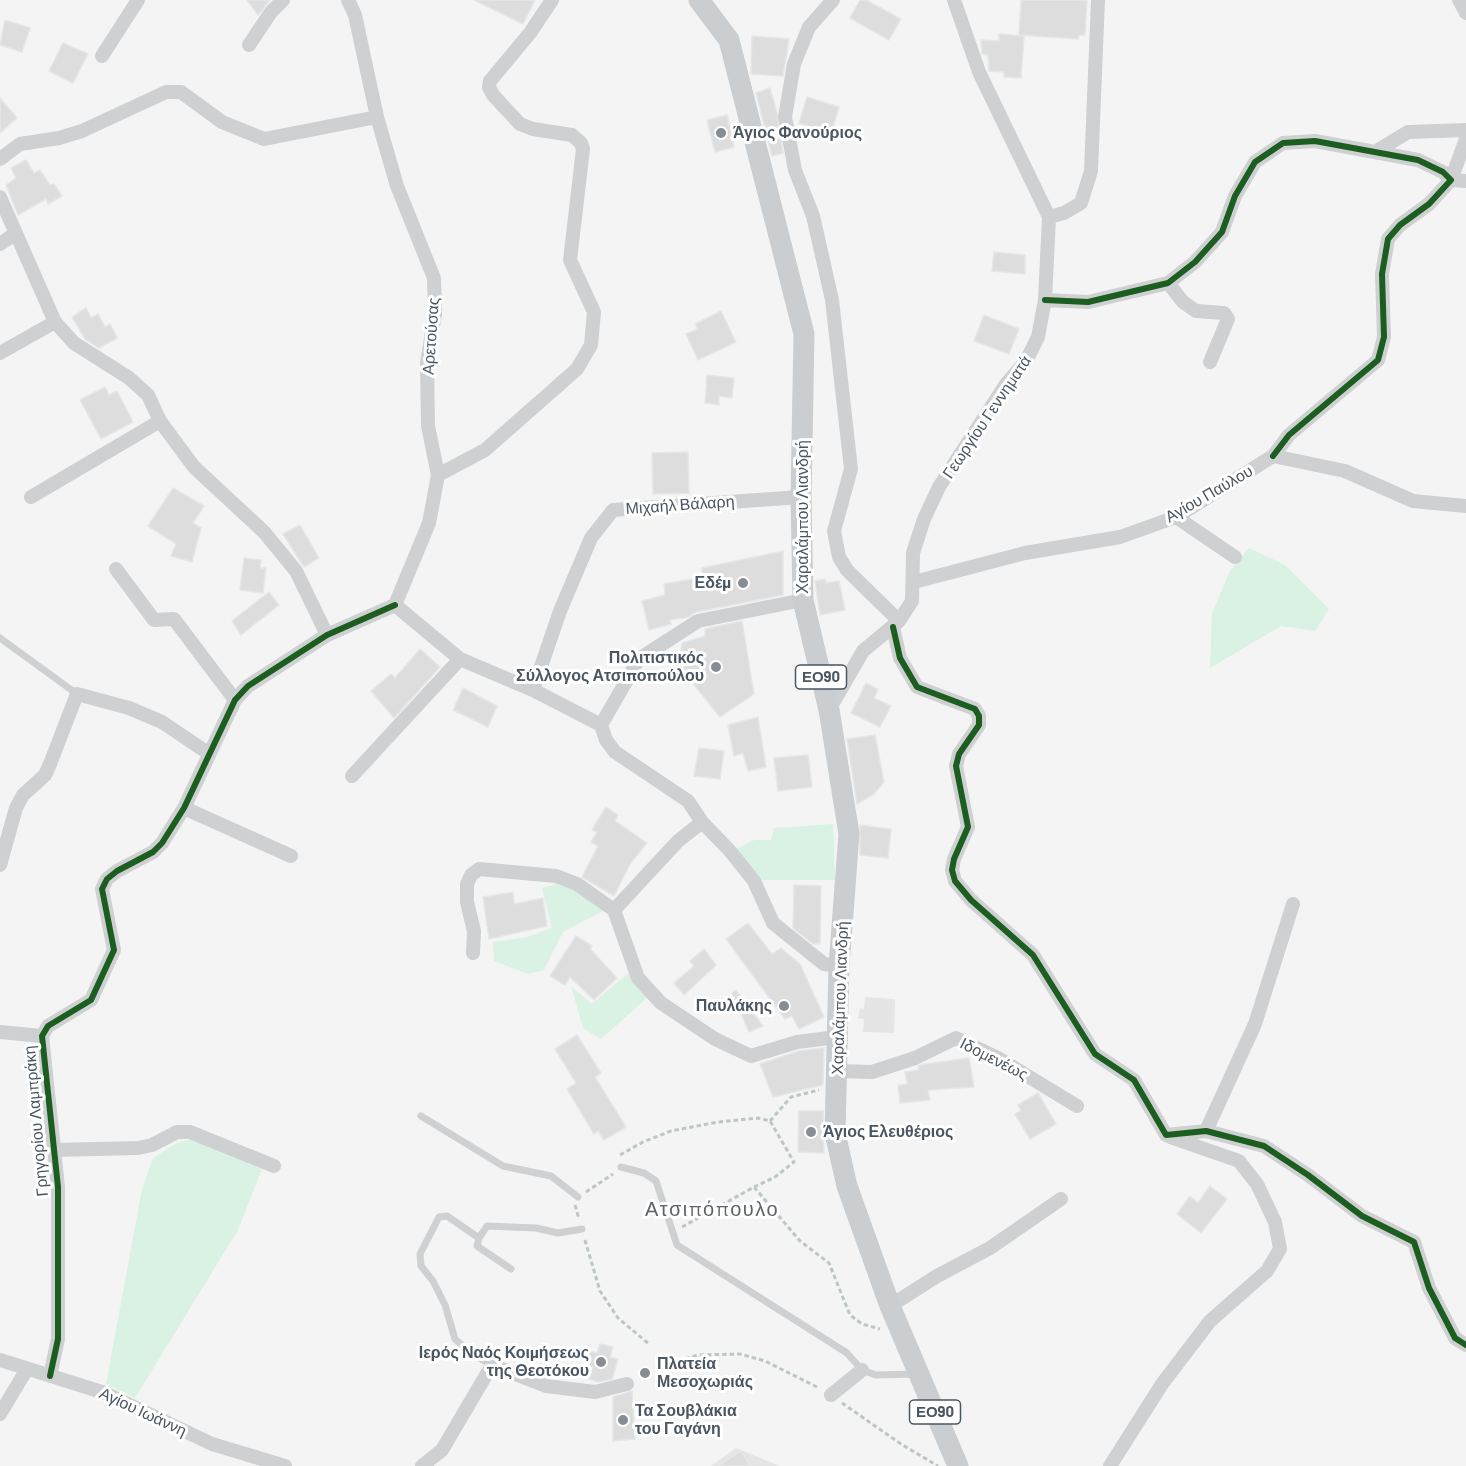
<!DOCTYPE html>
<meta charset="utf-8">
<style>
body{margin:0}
canvas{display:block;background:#f4f4f4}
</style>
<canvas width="1466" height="1466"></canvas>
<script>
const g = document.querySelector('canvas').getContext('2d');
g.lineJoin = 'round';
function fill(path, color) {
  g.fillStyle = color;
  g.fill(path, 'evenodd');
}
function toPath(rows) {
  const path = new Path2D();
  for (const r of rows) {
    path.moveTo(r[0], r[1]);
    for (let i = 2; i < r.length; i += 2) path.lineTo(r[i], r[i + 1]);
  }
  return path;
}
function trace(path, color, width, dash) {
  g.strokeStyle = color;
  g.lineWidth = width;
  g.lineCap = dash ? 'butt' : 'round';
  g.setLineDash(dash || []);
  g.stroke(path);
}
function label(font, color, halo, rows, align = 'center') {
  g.font = font + ' Barlow,sans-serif';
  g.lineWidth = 6;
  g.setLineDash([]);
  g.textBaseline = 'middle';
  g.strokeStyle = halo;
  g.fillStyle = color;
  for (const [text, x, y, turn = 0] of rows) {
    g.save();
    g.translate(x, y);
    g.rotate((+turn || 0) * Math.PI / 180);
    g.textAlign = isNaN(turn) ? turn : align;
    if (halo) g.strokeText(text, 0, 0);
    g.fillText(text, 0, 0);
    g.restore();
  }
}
fill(toPath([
 [865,997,895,999,894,1033,863,1032,864,1019,858,1018,860,1008,864,1009],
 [736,1448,780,1466,711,1466]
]), '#e6e5e6');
fill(toPath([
 [1249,548,1285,565,1329,609,1315,631,1281,626,1210,668,1212,613,1230,571],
 [833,824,835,880,762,880,736,849,754,840,771,840,774,828],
 [557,884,579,892,603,911,563,932,544,970,528,974,494,961,493,942,527,937,552,928,542,888],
 [628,973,647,998,601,1039,583,1028,571,986,592,1004],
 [191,1139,262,1169,238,1230,135,1398,106,1384,142,1189,153,1158,175,1144]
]), '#d9f2e3');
const building = toPath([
 [247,0,270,0,258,15,247,0],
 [474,0,535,0,523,24,474,0],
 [860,0,866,0,901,19,889,40,850,18,860,0],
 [1021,0,1087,0,1085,35,1079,35,1078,39,1019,35,1021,0],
 [5,20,30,28,22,52,0,45,5,20],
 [999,34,1024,36,1021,78,1004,77,1004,72,989,71,988,55,982,54,981,40,999,41,999,34],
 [752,36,789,39,783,76,751,74,752,36],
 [63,43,88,54,73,83,49,71,63,43],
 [770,88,777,112,783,153,772,156,756,93,770,88],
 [807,97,839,107,831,134,799,123,807,97],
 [0,98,17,118,0,133,0,98],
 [727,115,734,147,715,152,707,120,727,115],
 [26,160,34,173,40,170,50,185,54,184,62,196,48,204,46,199,18,215,6,185,16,178,11,168,26,160],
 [994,252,1025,255,1025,274,992,271,994,252],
 [86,308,91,318,98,314,105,327,110,324,117,338,99,348,85,339,72,317,86,308],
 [721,311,736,342,698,360,686,334,698,329,695,324,721,311],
 [984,315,1019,329,1009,354,974,341,984,315],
 [707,375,734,378,732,398,719,396,719,405,705,403,707,375],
 [105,387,109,395,117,391,133,422,101,439,80,400,105,387],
 [688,452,689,493,653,494,652,453,688,452],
 [173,488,204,506,193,523,201,528,192,562,171,556,176,544,148,526,173,488],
 [300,525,319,558,304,567,283,534,300,525],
 [783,551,783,595,696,612,688,617,670,620,671,624,649,630,642,601,665,595,664,584,703,577,702,568,783,551],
 [244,558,261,560,260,568,266,568,263,593,240,590,244,558],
 [825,579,826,583,839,581,845,610,820,615,815,581,825,579],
 [269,592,279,605,241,635,232,621,269,592],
 [742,621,754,694,720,717,687,676,680,657,682,643,705,636,705,629,742,621],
 [420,649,440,667,394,718,371,691,391,674,395,678,420,649],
 [866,683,878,689,874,698,891,706,880,727,851,713,866,683],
 [463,688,497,706,488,727,453,710,463,688],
 [758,717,766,767,748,771,743,753,734,756,728,725,758,717],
 [875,735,884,782,874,794,857,804,847,739,875,735],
 [699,748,724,751,720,779,694,776,699,748],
 [808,755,812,787,778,791,774,758,808,755],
 [606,807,618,815,615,821,647,843,630,864,614,896,582,877,598,846,591,842,597,832,592,830,606,807],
 [860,825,891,829,888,858,860,855,860,825],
 [794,885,821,886,820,944,813,944,793,928,794,885],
 [513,892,514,904,543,898,547,926,489,939,483,897,513,892],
 [748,923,772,954,781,948,800,964,824,1017,799,1029,792,1016,785,1019,726,939,748,923],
 [576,936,592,946,590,949,617,978,594,1000,570,977,565,985,550,976,576,936],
 [704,949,716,965,684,995,674,983,694,966,690,961,704,949],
 [736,990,763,1026,749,1032,732,993,736,990],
 [577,1035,601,1073,595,1077,626,1127,604,1140,598,1131,594,1134,567,1089,576,1083,555,1049,577,1035],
 [824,1048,823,1085,773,1097,760,1064,799,1051,824,1048],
 [969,1058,974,1087,928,1090,930,1100,900,1103,898,1085,907,1084,905,1072,919,1070,918,1066,924,1064,969,1058],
 [1038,1093,1056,1124,1030,1139,1015,1114,1021,1111,1018,1105,1038,1093],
 [799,1111,823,1111,824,1153,798,1152,799,1111],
 [1210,1186,1227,1199,1201,1233,1177,1214,1190,1196,1198,1203,1210,1186],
 [600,1344,613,1347,610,1357,618,1359,612,1379,598,1382,589,1379,593,1367,585,1365,589,1351,597,1353,600,1344],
 [632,1391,635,1439,613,1441,613,1397,632,1391],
 [741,1451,750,1466,718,1466,741,1451]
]);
fill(building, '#ddddde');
trace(building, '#e5e6e7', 1.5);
trace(toPath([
 [770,1121,791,1097,819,1090],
 [620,1155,643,1142,671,1131,718,1122,758,1118,770,1121],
 [754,1187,775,1177,794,1162,770,1121],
 [586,1192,613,1174],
 [575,1205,579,1219],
 [682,1227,754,1187,800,1241,829,1263,850,1315,862,1324,880,1329],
 [585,1240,600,1291,618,1318,649,1344],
 [678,1361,698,1355,740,1354,765,1361,819,1388],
 [842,1403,901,1444,938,1466]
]), '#bcc7c4', 3, [4.5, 3]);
trace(toPath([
 [0,638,77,694],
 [421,1116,503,1166,551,1176,578,1197],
 [621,1167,644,1173,656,1181,677,1245,847,1353,862,1370,876,1375,916,1374],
 [479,1238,447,1216,439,1217,420,1254,421,1266,433,1281,445,1305,455,1339,472,1354,492,1365],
 [511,1269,477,1246,479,1238,487,1226,536,1228,558,1233,582,1229]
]), '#ced0d2', 7);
trace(toPath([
 [348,0,355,15,377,117,397,186,434,278,435,314,427,363,428,426,438,475,429,523,395,605],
 [833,0,809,27,794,64,785,117,795,170,813,216,832,300,851,469,834,531,839,557,847,570,899,621],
 [1459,0,1466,13],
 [249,45,271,12,283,0],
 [102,56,138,0],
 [1466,139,1451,180,1466,181],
 [1375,152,1408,132,1466,130],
 [0,159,20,144,59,138,82,131,166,92,181,92,222,122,264,139,377,117],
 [0,197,55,322,74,343,129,378,148,395,160,421,194,467,264,532,296,571,327,635],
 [1049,217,1064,213,1081,203,1091,171,1098,0],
 [0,244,15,234],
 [1168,283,1183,302,1196,311,1224,313,1228,319,1210,362],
 [1045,300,1088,302,1168,283,1195,262,1222,232,1235,196,1255,162,1283,143,1315,141,1418,160,1443,172,1451,180,1429,204,1400,225,1388,239,1382,274,1384,337,1378,360,1289,435,1273,456],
 [0,353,55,322],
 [438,475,485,450,577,369,591,345,594,312,570,260,583,149,581,143,572,135,533,129,520,124,493,95,489,87,490,81,530,33,552,0],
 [31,497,160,421],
 [1176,517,1235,557],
 [116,569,154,620,174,619,235,700],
 [914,582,1025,553,1120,537,1176,517,1273,456,1345,471,1413,501,1466,506],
 [395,605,460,659,533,690,601,725,606,740,615,752,688,801,702,822,730,851,754,881,773,923,824,964,839,966],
 [893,627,900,658,917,687,975,709,979,716,979,725,959,754,956,766,968,827,954,859,952,870,955,881,971,900,1033,955,1095,1054,1134,1080,1166,1135,1206,1131,1264,1146,1308,1175,1362,1216,1414,1242,1429,1288,1455,1338,1466,1345],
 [533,690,560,611,591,538,613,510,801,497],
 [829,710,863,651,899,621,912,601,913,553,924,519,939,487,1006,384,1026,361,1038,337,1045,300,1049,217,979,72,954,0],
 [601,725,639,659,698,621,803,600],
 [352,776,460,659],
 [184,808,291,856],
 [0,865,16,808,23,795,45,775,50,764,77,694,129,708,162,722,208,753],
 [614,910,678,841,702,822],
 [473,953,474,931,467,902,467,884,471,875,479,869,556,876,577,884,614,910,638,978,661,1003,715,1039,751,1056,797,1042,837,1037],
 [0,1032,42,1036],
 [837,1071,872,1072,915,1058,956,1038,998,1058,1077,1106],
 [1206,1131,1255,1024,1293,904],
 [54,1150,138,1148,152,1145,177,1132,190,1132,274,1166],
 [890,1306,937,1276,990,1248,1061,1199],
 [0,1360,105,1393,212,1444,285,1466],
 [50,1376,58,1339,58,1187,42,1036,48,1026,91,1000,114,950,102,889,107,879,117,871,153,852,162,843,184,808,235,700,248,686,327,635,395,605],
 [831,1395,862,1370],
 [0,1414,27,1369],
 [422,1466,442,1450,492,1365,546,1386,595,1392,627,1384],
 [1110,1466,1162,1384,1210,1321,1267,1271,1280,1249,1275,1222,1257,1184,1239,1161,1170,1137]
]), '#ced0d2', 14);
trace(toPath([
 [699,0,729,40,804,334,801,497,803,600,829,710,849,834,839,966,835,1133,847,1186,890,1306,958,1466]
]), '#caced1', 21);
trace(toPath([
 [1045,300,1088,302,1168,283,1195,262,1222,232,1235,196,1255,162,1283,143,1315,141,1418,160,1443,172,1451,180,1429,204,1400,225,1388,239,1382,274,1384,337,1378,360,1289,435,1273,456],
 [893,627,900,658,917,687,975,709,979,716,979,725,959,754,956,766,968,827,954,859,952,870,955,881,971,900,1033,955,1095,1054,1134,1080,1166,1135,1206,1131,1264,1146,1308,1175,1362,1216,1414,1242,1429,1288,1455,1338,1466,1345],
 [50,1376,58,1339,58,1187,42,1036,48,1026,91,1000,114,950,102,889,107,879,117,871,153,852,162,843,184,808,235,700,248,686,327,635,395,605]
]), '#1b5e20', 6);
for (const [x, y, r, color] of [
 [721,133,6,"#868d94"],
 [743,583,6,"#868d94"],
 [716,667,6,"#868d94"],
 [784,1006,6,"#868d94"],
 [811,1132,6,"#868d94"],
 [601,1362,6,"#868d94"],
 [645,1373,6,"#868d94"],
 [623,1420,6,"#868d94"]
]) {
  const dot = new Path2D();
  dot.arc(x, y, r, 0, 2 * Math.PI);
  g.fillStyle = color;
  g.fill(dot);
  trace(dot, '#fff', 2);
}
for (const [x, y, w] of [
 [821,677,51],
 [935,1412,51]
]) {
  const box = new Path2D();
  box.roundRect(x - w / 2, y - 12, w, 24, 4.5);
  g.fillStyle = '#fff';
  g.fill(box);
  trace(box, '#4a5661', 1.5);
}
label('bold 15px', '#4a5661', null, [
 ["ΕΟ90",821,677],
 ["ΕΟ90",935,1412]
]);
label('bold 16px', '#4a5661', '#fff', [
 ["Άγιος Φανούριος",733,133],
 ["Εδέμ",731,583,"right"],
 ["Πολιτιστικός",704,658,"right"],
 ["Σύλλογος Ατσιποπούλου",704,676,"right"],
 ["Παυλάκης",772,1006,"right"],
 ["Άγιος Ελευθέριος",823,1132],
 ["Ιερός Ναός Κοιμήσεως",589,1353,"right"],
 ["της Θεοτόκου",589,1371,"right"],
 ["Πλατεία",657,1364],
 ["Μεσοχωριάς",657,1382],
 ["Τα Σουβλάκια",635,1411],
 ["του Γαγάνη",635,1429]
], 'left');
label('16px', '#4a5661', '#fff', [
 ["Αρετούσας",431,336,-86],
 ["Γεωργίου Γεννηματά",987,417,-56],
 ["Αγίου Παύλου",1209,494,-30],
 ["Μιχαήλ Βάλαρη",680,505,-4],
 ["Χαραλάμπου Λιανδρή",803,517,-90],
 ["Χαραλάμπου Λιανδρή",840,998,-88],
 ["Ιδομενέως",994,1059,27],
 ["Γρηγορίου Λαμπράκη",36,1121,-95],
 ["Αγίου Ιωάννη",143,1412,25]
]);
g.letterSpacing = '1.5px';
label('20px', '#5f6368', '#fff', [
 ["Ατσιπόπουλο",712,1209]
]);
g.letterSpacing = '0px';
</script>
